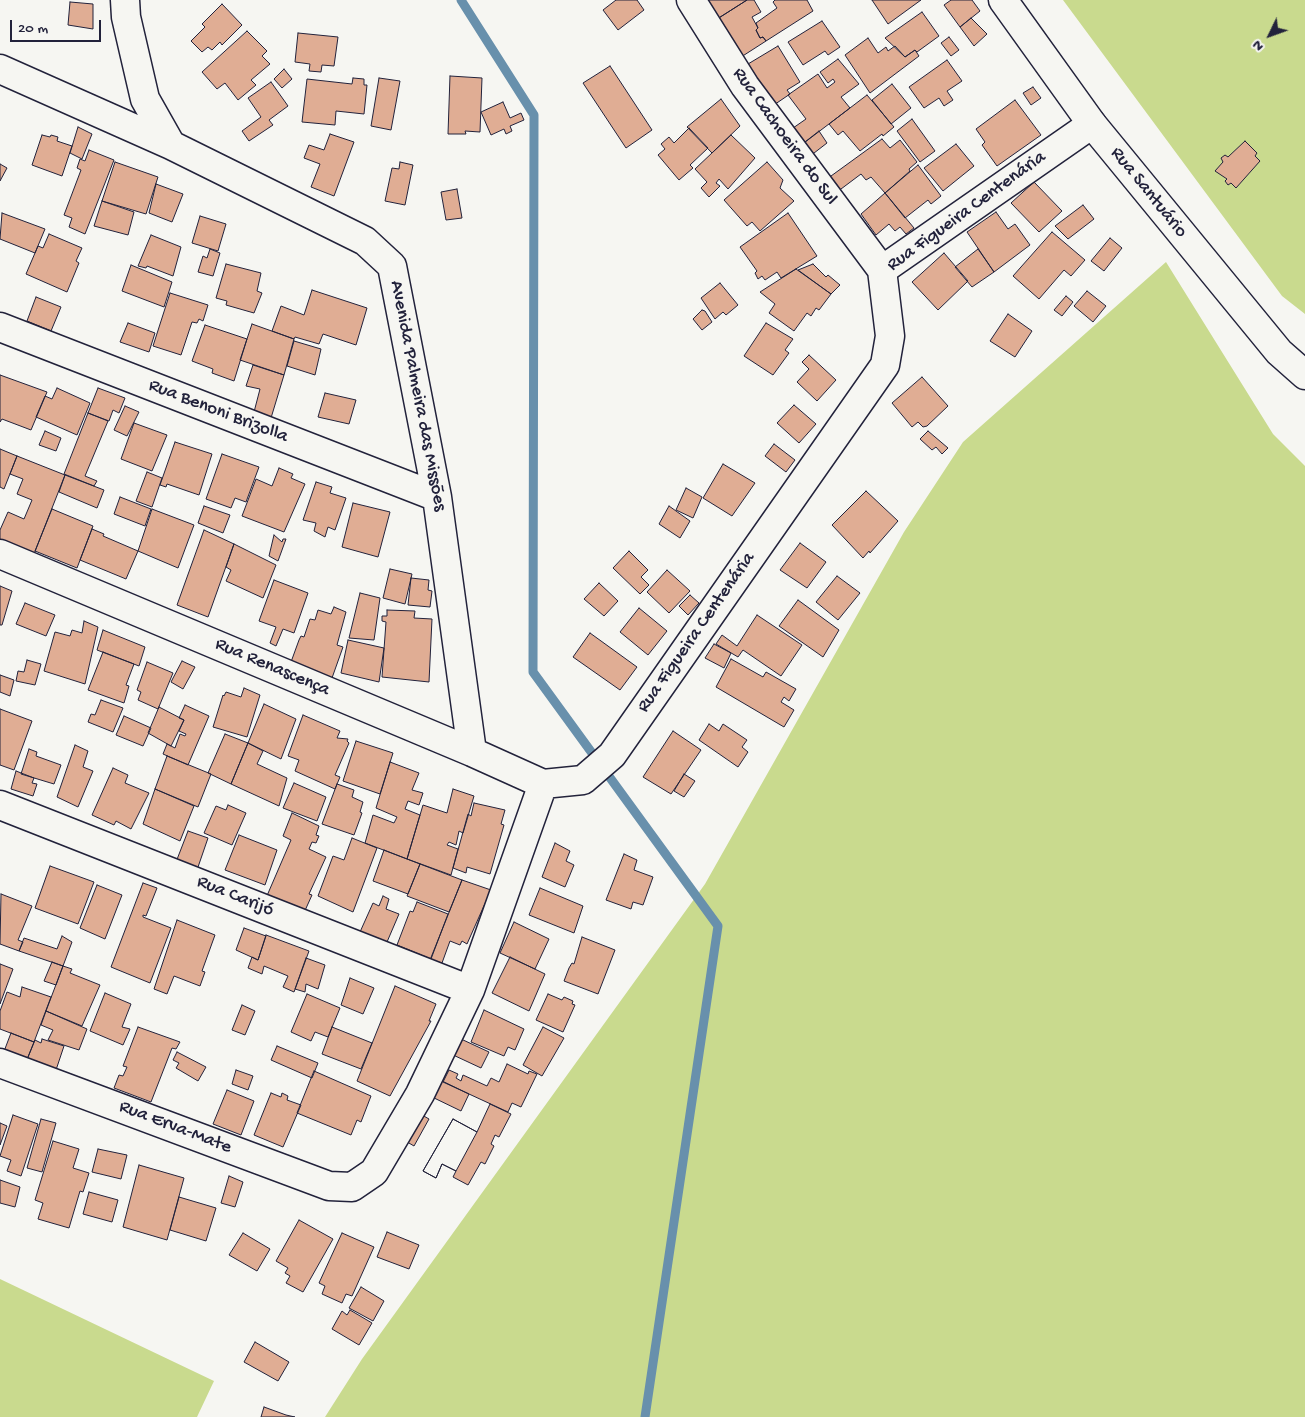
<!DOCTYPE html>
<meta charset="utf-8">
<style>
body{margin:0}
#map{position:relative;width:1305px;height:1417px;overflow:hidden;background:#f6f6f2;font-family:"Gochi Hand",sans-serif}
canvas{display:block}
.north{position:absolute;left:1245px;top:10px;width:50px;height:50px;-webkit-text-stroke:4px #f6f6f2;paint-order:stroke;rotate:228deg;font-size:14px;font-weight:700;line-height:20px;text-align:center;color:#22223b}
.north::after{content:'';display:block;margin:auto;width:18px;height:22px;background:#22223b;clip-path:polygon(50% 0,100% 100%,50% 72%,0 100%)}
.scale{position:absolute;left:10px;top:20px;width:91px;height:22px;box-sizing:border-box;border:2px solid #22223b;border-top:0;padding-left:6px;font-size:15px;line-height:18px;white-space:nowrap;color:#22223b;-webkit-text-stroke:4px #f6f6f2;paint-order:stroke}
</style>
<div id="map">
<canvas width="1305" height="1417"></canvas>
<div class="north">N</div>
<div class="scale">20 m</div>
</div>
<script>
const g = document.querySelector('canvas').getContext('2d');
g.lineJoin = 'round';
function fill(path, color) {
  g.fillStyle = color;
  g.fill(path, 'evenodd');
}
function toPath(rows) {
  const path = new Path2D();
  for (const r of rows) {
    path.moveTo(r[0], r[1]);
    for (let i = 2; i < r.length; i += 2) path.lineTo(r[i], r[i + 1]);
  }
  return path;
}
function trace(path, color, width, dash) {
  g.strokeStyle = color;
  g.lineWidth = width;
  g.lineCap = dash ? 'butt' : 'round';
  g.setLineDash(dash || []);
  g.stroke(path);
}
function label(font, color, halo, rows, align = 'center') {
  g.font = font + ' "Gochi Hand",sans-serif';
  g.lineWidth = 4.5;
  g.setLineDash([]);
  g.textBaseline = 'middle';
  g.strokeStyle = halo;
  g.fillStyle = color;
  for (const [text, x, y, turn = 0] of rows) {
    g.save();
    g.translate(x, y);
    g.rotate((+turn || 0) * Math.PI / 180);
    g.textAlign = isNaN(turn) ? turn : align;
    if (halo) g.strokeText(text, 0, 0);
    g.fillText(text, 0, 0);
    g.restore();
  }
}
fill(toPath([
 [1063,0,1305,0,1305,314,1282,296],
 [1166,262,1273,434,1305,466,1305,1417,325,1417,362,1359,705,884,904,532,963,442],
 [0,1279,214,1381,197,1417,0,1417]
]), '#c9da8e');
trace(toPath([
 [461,0,534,115,533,672,718,926,645,1417]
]), '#6890ac', 9);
const building = toPath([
 [616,0,637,0,644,10,618,30,603,10,616,0],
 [701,0,747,0,714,21,701,0],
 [747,0,754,0,761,12,752,17,758,28,756,30,760,38,763,37,766,41,738,59,714,21,747,0],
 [775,0,807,0,813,11,766,41,763,37,760,38,756,30,758,28,756,23,777,8,773,2,775,0],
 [872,0,921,0,888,24,872,0],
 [951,0,972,0,980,11,960,27,944,5,951,0],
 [70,2,93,4,93,29,68,25,70,2],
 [222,4,242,25,222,45,220,42,212,50,208,47,202,52,191,41,205,27,202,24,222,4],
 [922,12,939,36,917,52,915,50,905,57,885,38,922,12],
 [971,18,987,34,974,46,960,27,971,18],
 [822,21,840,47,828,55,825,51,803,65,788,42,822,21],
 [247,31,267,51,262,56,270,64,251,80,256,85,238,100,225,83,217,89,202,72,247,31],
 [298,33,338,37,334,66,322,65,321,72,309,71,310,64,295,62,298,33],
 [949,37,959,50,951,56,941,43,949,37],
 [868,38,878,53,886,47,888,51,895,46,905,57,915,50,919,56,870,93,845,55,868,38],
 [778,46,800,82,787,90,790,94,768,109,743,67,778,46],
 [838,59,859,84,841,97,850,108,796,149,783,135,806,119,788,95,818,74,827,88,835,82,833,79,828,83,820,72,838,59],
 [947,60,962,81,947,91,953,100,944,106,939,98,924,108,909,87,947,60],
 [610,66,652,130,626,148,583,83,610,66],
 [284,69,292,79,282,88,274,79,284,69],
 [450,76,482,78,480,132,465,131,466,134,448,134,450,76],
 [353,78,364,79,364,85,367,85,364,114,336,111,335,125,302,122,307,79,352,84,353,78],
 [379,78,400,81,391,130,371,126,379,78],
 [271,82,288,106,269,120,273,125,249,141,242,131,261,117,248,98,271,82],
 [892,84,911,108,891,124,872,100,892,84],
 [1033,87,1041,98,1031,105,1023,93,1033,87],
 [867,95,894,127,883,136,882,134,860,151,843,131,838,135,829,124,867,95],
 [721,99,740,126,712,153,687,127,721,99],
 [1015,100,1041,135,997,166,982,145,985,142,976,129,1015,100],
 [503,102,510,118,521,113,524,120,510,126,512,131,506,134,504,129,491,135,481,112,503,102],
 [912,119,935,151,920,162,897,131,912,119],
 [78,127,92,134,82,159,70,153,78,127],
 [689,128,708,148,690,165,693,168,679,180,658,155,665,149,661,144,669,137,674,143,689,128],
 [819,131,827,143,805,160,796,149,819,131],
 [330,134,354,142,334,196,311,187,320,164,304,158,309,145,324,150,330,134],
 [42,135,50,137,51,135,58,137,57,141,72,146,62,176,32,165,42,135],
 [731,135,755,158,728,189,719,179,716,183,720,186,709,197,701,188,707,182,695,169,731,135],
 [882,139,890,148,900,140,917,162,909,169,910,171,885,193,871,177,866,180,861,174,833,195,820,184,882,139],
 [1245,141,1257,153,1255,156,1260,161,1236,188,1231,183,1228,185,1225,181,1227,179,1215,171,1223,162,1221,158,1225,155,1228,157,1245,141],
 [956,144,974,166,943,191,924,168,956,144],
 [89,150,114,160,85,234,69,227,72,218,64,215,81,170,77,168,80,159,85,161,89,150],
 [115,162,158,177,146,214,102,201,115,162],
 [400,162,413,165,405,205,385,201,392,168,399,169,400,162],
 [767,162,783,180,780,188,794,201,760,231,752,222,747,226,724,200,767,162],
 [0,164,7,168,0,181,0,164],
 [918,165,941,196,931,204,928,200,905,218,885,193,918,165],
 [1034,182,1062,211,1039,232,1011,203,1034,182],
 [156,184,183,194,172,222,149,213,156,184],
 [457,189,462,218,446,220,441,192,457,189],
 [885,193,914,228,906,234,900,227,895,231,889,224,876,235,861,214,885,193],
 [102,201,134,212,128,235,94,226,102,201],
 [1083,205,1094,219,1068,239,1055,226,1083,205],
 [996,212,1008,229,1015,224,1030,245,994,272,967,232,996,212],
 [2,213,45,229,35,253,0,239,2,213],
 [788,213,817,256,781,278,777,272,765,280,762,276,758,279,755,273,757,271,740,247,788,213],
 [200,216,226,224,218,251,192,243,200,216],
 [1052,232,1085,260,1071,276,1064,270,1039,299,1013,276,1052,232],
 [49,234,82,248,76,261,79,263,67,292,26,274,38,246,43,248,49,234],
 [151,235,181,247,173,276,147,266,146,268,138,266,151,235],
 [1110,238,1122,248,1104,271,1091,261,1110,238],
 [210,249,220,253,213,276,198,272,203,256,207,258,210,249],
 [978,249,994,272,972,287,955,267,978,249],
 [944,253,968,281,938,310,912,282,944,253],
 [226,264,261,273,257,291,262,293,254,313,226,305,227,301,216,298,226,264],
 [813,264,826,277,828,275,840,285,831,294,798,270,813,264],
 [131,265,172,282,164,307,122,291,131,265],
 [796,269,831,294,819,310,816,308,811,316,807,313,794,331,769,313,775,304,760,292,796,269],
 [720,283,738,305,726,315,723,312,715,319,701,298,720,283],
 [312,290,367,308,356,345,323,334,319,344,295,337,294,339,272,331,281,306,304,315,312,290],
 [1087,291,1106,306,1093,322,1074,306,1087,291],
 [170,293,208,305,203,321,199,319,197,323,192,322,181,355,153,346,170,293],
 [1066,296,1073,302,1062,316,1054,310,1066,296],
 [36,297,61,307,51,331,27,321,36,297],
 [702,310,705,311,712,322,702,330,693,319,702,310],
 [1008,314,1032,331,1015,357,990,341,1008,314],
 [128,323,155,333,149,352,120,342,128,323],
 [766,323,793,339,785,350,789,353,773,375,744,356,766,323],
 [252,324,294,339,284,375,240,360,252,324],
 [205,325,247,339,234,381,212,373,213,369,192,361,205,325],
 [294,341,321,349,315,375,287,366,294,341],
 [809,355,836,380,817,401,797,382,809,369,802,362,809,355],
 [253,365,284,375,271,418,254,412,260,389,246,386,253,365],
 [0,375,47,392,31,430,2,419,0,422,0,375],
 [922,377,948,406,927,426,923,427,918,422,912,427,892,403,922,377],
 [57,388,90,403,77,435,36,417,45,396,52,399,57,388],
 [98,388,125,398,119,413,113,410,109,421,88,413,98,388],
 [325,393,356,400,349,424,318,417,325,393],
 [794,405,816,424,799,443,777,423,794,405],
 [125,406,139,412,127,436,114,430,125,406],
 [88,413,108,421,85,476,97,481,94,486,64,474,88,413],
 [134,423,167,435,152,471,121,459,134,423],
 [45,431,61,438,56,451,39,445,45,431],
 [928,431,948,448,942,454,936,447,932,450,920,439,928,431],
 [175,442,212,454,199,495,167,484,166,487,160,485,175,442],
 [774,444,795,460,786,472,765,456,774,444],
 [0,449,17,456,4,489,0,487,0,449],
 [222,454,259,467,246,502,235,498,231,508,206,499,222,454],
 [17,456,65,475,34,554,0,540,0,530,8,512,24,519,32,500,17,494,23,479,10,474,17,456],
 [723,464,755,483,732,516,703,498,723,464],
 [279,468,293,474,291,478,305,484,284,532,242,516,256,479,272,486,279,468],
 [147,472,162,478,152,507,136,501,147,472],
 [65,475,104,490,97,508,59,492,65,475],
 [316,482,332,487,330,493,346,498,335,530,328,527,325,537,314,531,316,523,303,520,316,482],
 [686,488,702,497,693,518,676,510,686,488],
 [866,491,898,521,870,553,869,551,863,558,832,525,866,491],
 [120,497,151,509,145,526,114,514,120,497],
 [353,503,390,512,378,557,342,547,353,503],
 [204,506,230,515,223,533,198,523,204,506],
 [669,506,690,521,680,538,659,524,669,506],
 [52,509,93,526,77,568,35,551,52,509],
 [152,509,194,525,178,568,138,551,152,509],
 [92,529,104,534,103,536,138,551,126,579,80,560,92,529],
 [204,530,234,544,208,617,177,605,204,530],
 [274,535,282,542,283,539,286,539,278,561,269,556,274,535],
 [800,543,826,562,807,588,780,570,800,543],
 [234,544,276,565,263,598,226,581,231,570,226,567,234,544],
 [629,551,648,570,641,577,649,585,640,594,613,568,629,551],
 [390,569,412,574,405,604,383,598,390,569],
 [667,570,690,591,669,613,647,592,667,570],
 [837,576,860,593,838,620,816,602,837,576],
 [411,578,429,580,428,590,432,591,430,607,408,605,411,578],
 [274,580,308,593,294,633,283,629,276,646,270,643,276,627,259,621,274,580],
 [599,583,618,601,604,616,584,599,599,583],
 [0,586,12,591,2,625,0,625,0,586],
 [360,593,380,598,374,640,349,638,360,593],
 [690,595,699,603,688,615,679,606,690,595],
 [798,600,839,630,823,657,779,626,798,600],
 [25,603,55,615,46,636,16,624,25,603],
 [334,607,346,612,337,645,343,647,332,678,291,662,299,640,301,636,304,637,310,619,315,620,318,610,331,614,334,607],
 [639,608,667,631,648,655,620,632,639,608],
 [387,610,415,611,414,618,432,619,429,682,382,677,386,622,382,621,382,616,387,616,387,610],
 [757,615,802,645,781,676,743,650,738,657,716,644,722,635,737,646,757,615],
 [84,621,98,627,85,684,44,671,55,632,70,636,72,630,82,633,84,621],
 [103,630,145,647,139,666,97,650,103,630],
 [590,633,637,667,620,690,573,657,590,633],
 [348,640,384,648,379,682,341,673,348,640],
 [714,644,731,653,724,668,705,658,714,644],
 [103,652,134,664,126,685,129,686,124,703,88,690,103,652],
 [731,659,763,677,766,672,796,689,789,701,784,697,781,702,794,710,784,727,716,687,731,659],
 [27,660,41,664,35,685,16,681,18,671,24,672,27,660],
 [182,661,195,667,183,689,171,682,182,661],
 [147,662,173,673,158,709,138,700,141,692,137,690,147,662],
 [0,675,14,680,10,696,0,692,0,675],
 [244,688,260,695,247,737,213,727,223,695,224,696,226,692,241,697,244,688],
 [101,700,123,708,113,732,88,722,91,714,95,715,101,700],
 [264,704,296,719,281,759,248,743,264,704],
 [185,705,209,716,188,765,163,754,167,744,175,748,180,734,185,736,186,734,179,731,184,720,179,718,185,705],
 [159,707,184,720,171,746,148,733,159,707],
 [0,709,32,721,14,770,0,765,0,709],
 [303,715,340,731,337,738,348,739,347,741,349,743,335,775,340,777,335,789,295,771,299,760,288,756,303,715],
 [124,716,151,728,143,746,116,735,124,716],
 [709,724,719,731,723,724,747,740,742,747,748,752,738,767,699,740,709,724],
 [673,731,701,750,671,794,643,777,673,731],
 [225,734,248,743,231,784,208,773,225,734],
 [356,741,393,753,380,794,343,781,356,741],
 [248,743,263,751,257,764,287,778,279,806,231,784,248,743],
 [75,745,88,751,83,767,93,771,78,807,57,797,75,745],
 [29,749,37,752,36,756,61,765,54,784,21,774,29,749],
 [167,756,211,774,198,807,155,789,167,756],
 [390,762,419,773,412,790,423,793,419,805,408,801,405,809,420,815,407,859,365,843,373,815,394,823,397,817,376,808,390,762],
 [113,768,128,775,125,783,149,793,131,829,116,821,114,825,92,815,113,768],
 [16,771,34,778,32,783,37,784,33,796,11,789,16,771],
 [684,774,695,781,684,797,674,791,684,774],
 [294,783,326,797,317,821,283,808,294,783],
 [337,784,354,790,352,797,363,802,360,812,362,813,354,835,322,824,337,784],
 [155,789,194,806,180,841,143,824,155,789],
 [453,789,474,796,463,833,459,831,456,845,449,842,447,845,458,849,451,875,407,859,423,805,447,813,453,789],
 [474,803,505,810,501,824,504,825,490,874,467,867,466,873,453,868,468,814,471,816,474,803],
 [228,805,246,813,232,845,204,833,216,806,226,810,228,805],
 [292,813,319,826,316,835,319,836,316,843,312,842,309,849,326,857,309,894,312,895,303,915,266,898,291,840,283,836,292,813],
 [188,831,208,838,197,870,176,862,188,831],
 [239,835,277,850,265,885,225,870,239,835],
 [352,838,377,848,353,912,318,896,333,856,344,860,352,838],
 [555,843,570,851,566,861,574,865,565,887,542,877,555,843],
 [384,850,420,864,408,894,373,881,384,850],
 [624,854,637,860,634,870,653,877,643,905,633,902,631,909,606,900,624,854],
 [420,864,462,880,449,912,407,896,420,864],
 [50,866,94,882,78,924,35,908,50,866],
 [462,880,491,890,467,944,462,941,460,945,450,941,442,963,430,960,462,880],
 [143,883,157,888,146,916,143,915,143,917,171,928,150,983,111,967,143,883],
 [97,885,122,895,105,939,80,928,97,885],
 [540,888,583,906,574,933,529,915,540,888],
 [1,894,32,906,18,940,23,942,19,951,0,944,1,894],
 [383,896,389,899,386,909,399,914,387,942,360,932,373,903,379,906,383,896],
 [417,902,448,914,431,959,397,945,410,911,413,912,417,902],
 [177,920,215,935,202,971,205,972,200,986,174,976,167,994,154,989,177,920],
 [514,922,549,939,535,969,500,953,514,922],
 [244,928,266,936,258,960,236,950,244,928],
 [266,935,309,951,294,992,283,987,288,976,264,966,262,974,248,968,252,957,258,960,266,935],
 [62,936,72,942,63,966,19,951,24,938,57,949,62,936],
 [582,937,615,950,598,994,564,981,569,968,572,963,574,964,582,937],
 [510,957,545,974,529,1011,492,993,510,957],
 [306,958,325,965,318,989,306,984,305,992,295,989,306,958],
 [52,962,63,966,56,985,44,981,52,962],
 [0,964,13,969,0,1004,0,964],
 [63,966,72,969,70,973,100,985,82,1026,46,1011,63,966],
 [350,978,374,988,363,1014,341,1005,350,978],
 [395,986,436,1004,429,1021,431,1021,390,1096,357,1081,395,986],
 [22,987,51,997,34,1042,0,1029,0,1011,7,992,20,997,22,987],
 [105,993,131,1004,122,1027,130,1029,123,1045,90,1031,105,993],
 [307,994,340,1008,328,1037,315,1032,311,1041,291,1032,307,994],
 [548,994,562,1000,564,997,573,1001,572,1004,575,1005,563,1032,536,1020,548,994],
 [242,1005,255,1011,245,1035,232,1030,242,1005],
 [484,1010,524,1029,515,1050,508,1047,504,1056,471,1042,484,1010],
 [46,1011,87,1029,79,1050,48,1040,53,1030,41,1025,46,1011],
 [138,1027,180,1042,176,1049,172,1048,151,1102,114,1088,119,1075,123,1076,127,1067,123,1066,138,1027],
 [332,1027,372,1043,361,1069,322,1054,332,1027],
 [543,1027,564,1038,542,1076,523,1065,543,1027],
 [11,1033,34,1042,26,1062,3,1054,11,1033],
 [42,1039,64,1046,55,1073,26,1062,35,1040,41,1043,42,1039],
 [461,1039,489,1052,481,1068,451,1054,461,1039],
 [277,1046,318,1063,312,1078,271,1060,277,1046],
 [177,1052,206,1067,198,1081,176,1068,179,1063,173,1060,177,1052],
 [507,1064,528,1074,529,1071,537,1074,521,1107,512,1103,508,1112,443,1082,449,1070,458,1074,456,1078,461,1081,463,1075,487,1086,491,1078,499,1082,507,1064],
 [236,1070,253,1076,248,1090,232,1084,236,1070],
 [314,1071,371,1096,361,1122,357,1120,351,1135,297,1113,314,1071],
 [438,1079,469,1094,461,1111,430,1096,438,1079],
 [227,1090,254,1101,241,1135,213,1124,227,1090],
 [271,1093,281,1097,282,1093,288,1096,287,1100,301,1105,283,1147,254,1135,271,1093],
 [490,1104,511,1114,499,1137,495,1135,491,1144,494,1146,485,1164,481,1162,468,1185,453,1177,456,1171,442,1164,436,1178,423,1171,453,1119,477,1132,490,1104],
 [13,1115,38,1124,21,1176,7,1171,11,1160,0,1156,13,1115],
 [422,1115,429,1119,414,1146,397,1136,422,1115],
 [41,1119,56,1123,42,1172,27,1168,41,1119],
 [453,1119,477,1132,456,1171,442,1164,436,1178,423,1171,453,1119],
 [0,1123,7,1126,0,1145,0,1123],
 [53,1141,79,1149,73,1168,89,1173,83,1192,80,1191,69,1228,38,1219,43,1203,35,1200,53,1141],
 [98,1149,127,1155,121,1179,92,1172,98,1149],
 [139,1165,184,1178,167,1240,123,1227,139,1165],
 [229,1176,243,1182,235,1207,221,1203,229,1176],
 [0,1180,20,1187,15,1207,0,1203,0,1180],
 [89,1192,118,1200,112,1222,83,1214,89,1192],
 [179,1197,216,1208,206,1241,170,1230,179,1197],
 [299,1220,333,1239,303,1292,286,1283,290,1276,285,1273,288,1268,276,1261,299,1220],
 [387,1232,419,1245,409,1269,377,1257,387,1232],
 [243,1233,270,1249,257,1271,229,1255,243,1233],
 [342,1233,374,1247,352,1296,346,1294,342,1303,322,1294,325,1286,319,1283,342,1233],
 [361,1287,384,1301,373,1321,349,1308,361,1287],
 [350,1310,372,1323,359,1345,332,1329,342,1311,347,1315,350,1310],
 [255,1342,289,1362,278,1381,244,1362,255,1342],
 [264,1407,286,1415,295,1417,261,1417,264,1407]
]);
fill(building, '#e0ad94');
trace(building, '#22223b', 1);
const minor = toPath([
 [125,0,126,17,145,99,171,145,365,241,392,266,437,497,472,752],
 [691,0,745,86,882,270],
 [0,69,171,145],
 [0,327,437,497],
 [0,554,472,752,543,784],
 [543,784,583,780,612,755,885,365,890,336,882,270,1092,124],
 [0,805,470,990],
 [0,1063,329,1186,352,1187,374,1172,420,1094,470,990,543,784]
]);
const tertiary = toPath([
 [1003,0,1092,124,1279,352,1305,375]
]);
trace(minor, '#22223b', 31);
trace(tertiary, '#22223b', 31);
trace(minor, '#f6f6f2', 28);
trace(tertiary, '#f6f6f2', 28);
label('19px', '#22223b', '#f6f6f2', [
 ["Rua Cachoeira do Sul",784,137,54],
 ["Rua Santuário",1148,193,51],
 ["Rua Figueira Centenária",967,212,-36],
 ["Avenida Palmeira das Missões",417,396,79],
 ["Rua Benoni Brizolla",218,412,21],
 ["Rua Figueira Centenária",697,633,-55],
 ["Rua Renascença",272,668,23],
 ["Rua Carijó",235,897,22],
 ["Rua Erva-Mate",175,1128,21]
]);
</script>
